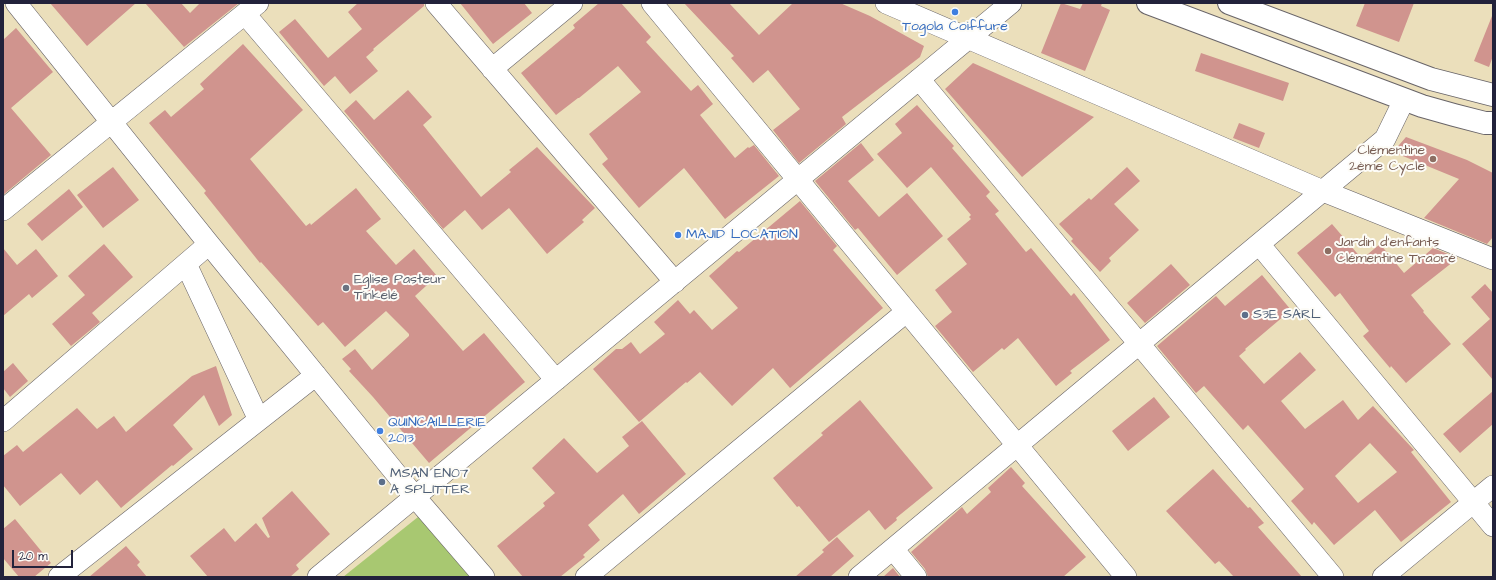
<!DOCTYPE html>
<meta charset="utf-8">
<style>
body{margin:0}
#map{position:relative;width:1496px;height:580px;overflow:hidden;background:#ebdfbb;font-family:"Architects Daughter",sans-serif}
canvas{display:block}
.frame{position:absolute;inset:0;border:4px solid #22223b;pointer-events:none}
.scale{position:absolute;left:12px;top:550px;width:61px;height:18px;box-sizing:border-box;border:2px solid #22223b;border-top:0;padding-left:5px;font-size:12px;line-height:14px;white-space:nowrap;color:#22223b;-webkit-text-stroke:3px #fdfcf7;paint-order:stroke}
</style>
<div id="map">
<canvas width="1496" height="580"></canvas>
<div class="frame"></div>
<div class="scale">20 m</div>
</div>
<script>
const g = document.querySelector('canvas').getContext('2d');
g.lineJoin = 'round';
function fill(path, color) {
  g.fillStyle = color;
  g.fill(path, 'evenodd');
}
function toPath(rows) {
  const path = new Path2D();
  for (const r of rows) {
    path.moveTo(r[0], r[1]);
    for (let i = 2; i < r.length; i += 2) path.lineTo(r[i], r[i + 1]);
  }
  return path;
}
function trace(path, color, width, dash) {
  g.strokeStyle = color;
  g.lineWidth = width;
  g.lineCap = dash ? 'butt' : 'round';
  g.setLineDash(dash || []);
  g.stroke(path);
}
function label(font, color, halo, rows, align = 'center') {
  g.font = font + ' "Architects Daughter",sans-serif';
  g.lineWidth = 4;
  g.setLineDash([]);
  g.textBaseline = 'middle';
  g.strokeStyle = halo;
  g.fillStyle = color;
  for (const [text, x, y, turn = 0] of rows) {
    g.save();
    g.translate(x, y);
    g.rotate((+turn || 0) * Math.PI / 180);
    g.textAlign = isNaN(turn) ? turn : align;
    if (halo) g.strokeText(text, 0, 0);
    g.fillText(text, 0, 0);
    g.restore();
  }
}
fill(toPath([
 [423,513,477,577,343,577]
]), '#a8c871');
fill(toPath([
 [50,3,136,3,87,46],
 [145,3,181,3,190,13,200,3,239,3,184,47],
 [358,3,424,3,424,6,373,49,374,50,366,57,378,71,350,94,335,76,324,86,279,32,295,19,328,58,362,29,348,12],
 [460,3,524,3,532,13,493,44],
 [599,3,621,3,651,37,646,42,691,91,698,85,713,104,700,115,735,158,748,147,749,148,754,145,779,176,725,219,684,168,639,208,602,164,608,159,589,134,641,92,618,66,579,98,578,98,556,115,521,73,575,28,573,25],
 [684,3,729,3,759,35,793,3,840,3,870,16,924,46,920,57,842,117,846,124,799,163,773,130,800,109,768,70,753,83,731,58,734,56],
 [1061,3,1080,9,1083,3,1102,3,1101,6,1110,10,1085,71,1041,53],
 [1365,3,1414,3,1399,42,1356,26],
 [1492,16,1493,56,1489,67,1474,61],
 [16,28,53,72,11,108,51,155,3,195,3,40],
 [243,44,303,110,250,159,306,226,310,223,311,225,356,188,381,219,366,231,396,265,414,249,437,276,415,296,463,351,484,333,525,382,429,463,373,397,349,371,351,369,342,359,355,349,372,370,409,336,409,334,386,311,345,347,323,322,318,326,261,262,260,263,204,193,206,191,149,123,165,110,171,117,204,89,200,84],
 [1201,53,1289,83,1283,101,1195,71],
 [973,63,1094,117,1022,177,945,89],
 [408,90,432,117,423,125,481,197,511,172,509,170,537,147,595,208,582,220,584,222,547,254,509,208,482,230,465,210,443,229,344,111,356,100,374,120],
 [917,105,954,146,952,148,990,192,986,196,999,211,995,214,1026,252,1031,248,1071,296,1074,293,1110,340,1070,371,1072,373,1056,386,1018,338,1004,350,1002,348,973,372,935,326,952,312,935,290,967,264,947,239,971,219,969,217,971,215,931,167,907,188,877,154,902,133,895,124],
 [1239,123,1265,133,1259,148,1233,138],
 [1406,137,1467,160,1493,173,1493,237,1487,244,1424,218,1459,179,1393,152],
 [861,143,874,160,848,181,879,217,907,193,943,236,897,275,858,228,855,230,815,181],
 [113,167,139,200,103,228,77,195],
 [1127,167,1140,181,1114,204,1139,230,1109,258,1111,261,1100,272,1071,241,1073,239,1059,224,1089,198,1091,200],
 [69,189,83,207,42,241,27,224],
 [800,201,837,246,833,250,883,308,790,388,773,368,732,406,700,372,687,383,686,382,639,422,593,369,616,349,622,349,631,342,640,354,665,334,654,322,678,300,690,314,694,310,712,330,738,308,709,276,737,251,739,252],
 [1332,224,1362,259,1380,244,1404,273,1433,248,1458,258,1411,295,1424,311,1423,312,1451,344,1406,383,1391,366,1390,368,1363,336,1369,331,1340,293,1335,297,1297,253],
 [104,244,133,277,92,313,100,322,71,346,52,324,85,295,68,276],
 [3,248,17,265,36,249,58,276,32,298,29,294,3,316],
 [1171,264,1190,285,1145,323,1127,303],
 [1262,275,1291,310,1245,349,1246,350,1239,356,1264,384,1300,352,1316,370,1281,401,1305,429,1343,400,1358,420,1373,406,1414,450,1411,452,1451,502,1401,542,1375,510,1334,545,1314,522,1312,525,1291,501,1304,489,1248,425,1243,430,1204,386,1196,393,1157,346,1216,296,1225,306],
 [1370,443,1397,472,1358,503,1335,476],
 [1485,284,1493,293,1493,380,1462,344,1490,319,1471,297],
 [13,363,28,381,10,397,3,388,3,372],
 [216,366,232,415,219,426,204,395,173,425,193,449,173,466,172,465,121,508,97,480,80,495,61,473,20,506,3,485,3,456,17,445,23,452,77,408,97,429,114,416,126,432,192,376],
 [1493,391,1493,424,1460,453,1443,434],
 [1154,397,1170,417,1128,451,1112,431],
 [860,400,933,488,896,518,897,520,885,530,869,510,829,542,799,506,797,507,773,478,823,435,821,433],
 [642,421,686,474,639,514,623,494,588,525,600,540,583,555,585,557,560,577,523,577,497,546,545,506,543,503,555,493,532,468,564,438,597,473,629,446,622,437],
 [1011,467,1025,483,1022,486,1086,557,1063,577,928,577,925,569,911,552,962,507,967,514,991,492,988,488],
 [1213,469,1248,508,1250,507,1264,523,1258,527,1302,577,1234,577,1219,561,1215,564,1166,511],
 [292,491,330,534,296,565,299,569,290,577,208,577,190,556,224,528,235,542,256,523,268,538,270,537,262,518],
 [15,519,51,563,34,577,19,577,3,558,3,529],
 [837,537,854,556,830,577,795,577,824,552,822,550],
 [126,546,140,562,137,565,147,577,89,577],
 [893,568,900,577,883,577]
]), '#d0948e');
const minor = toPath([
 [16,3,209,244,415,497,484,577],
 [436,3,675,282],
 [652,3,1126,577],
 [886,3,1323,191,1493,259],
 [245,14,556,380],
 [492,69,572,3],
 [919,79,1333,577],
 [3,210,258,3],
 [1259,244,1493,526],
 [186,264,259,420],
 [3,421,209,244],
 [893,549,916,577],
 [59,577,316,375],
 [318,577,1011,3],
 [586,577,906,312],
 [859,577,1385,139,1404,100],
 [1383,577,1493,486]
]);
const secondary = toPath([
 [1148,3,1422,106,1454,115,1485,123,1493,123],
 [1229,3,1431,79,1493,95]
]);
trace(minor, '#686468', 22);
trace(secondary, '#686468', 24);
trace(minor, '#fff', 21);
trace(secondary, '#fff', 22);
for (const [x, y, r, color] of [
 [955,12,4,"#3f7fe0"],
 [1433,159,4,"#8d6e63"],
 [678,235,4,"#3f7fe0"],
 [1328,251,4,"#8d6e63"],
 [346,288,4,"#6b7280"],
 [1245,315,4,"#5c6f8a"],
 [380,431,4,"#3f7fe0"],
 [382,482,4,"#5c6f8a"]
]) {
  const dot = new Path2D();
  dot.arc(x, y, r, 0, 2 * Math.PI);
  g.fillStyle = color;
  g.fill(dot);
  trace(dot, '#fdfcf7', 1.5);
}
label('14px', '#366cbe', '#fdfcf7', [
 ["Togola Coiffure",955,27,"center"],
 ["MAJID LOCATION",686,235],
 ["QUINCAILLERIE",388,423],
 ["2013",388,439]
], 'left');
label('14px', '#785e54', '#fdfcf7', [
 ["Clémentine",1425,151],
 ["2ème Cycle",1425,167],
 ["Jardin d'enfants",1336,243,"left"],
 ["Clémentine Traoré",1336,259,"left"]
], 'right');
label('14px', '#5b616d', '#fdfcf7', [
 ["Eglise Pasteur",354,280],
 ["Tinkelé",354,296]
], 'left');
label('14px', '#4e5e75', '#fdfcf7', [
 ["S3E SARL",1253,315],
 ["MSAN EN07",390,474],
 ["A SPLITTER",390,490]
], 'left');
</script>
